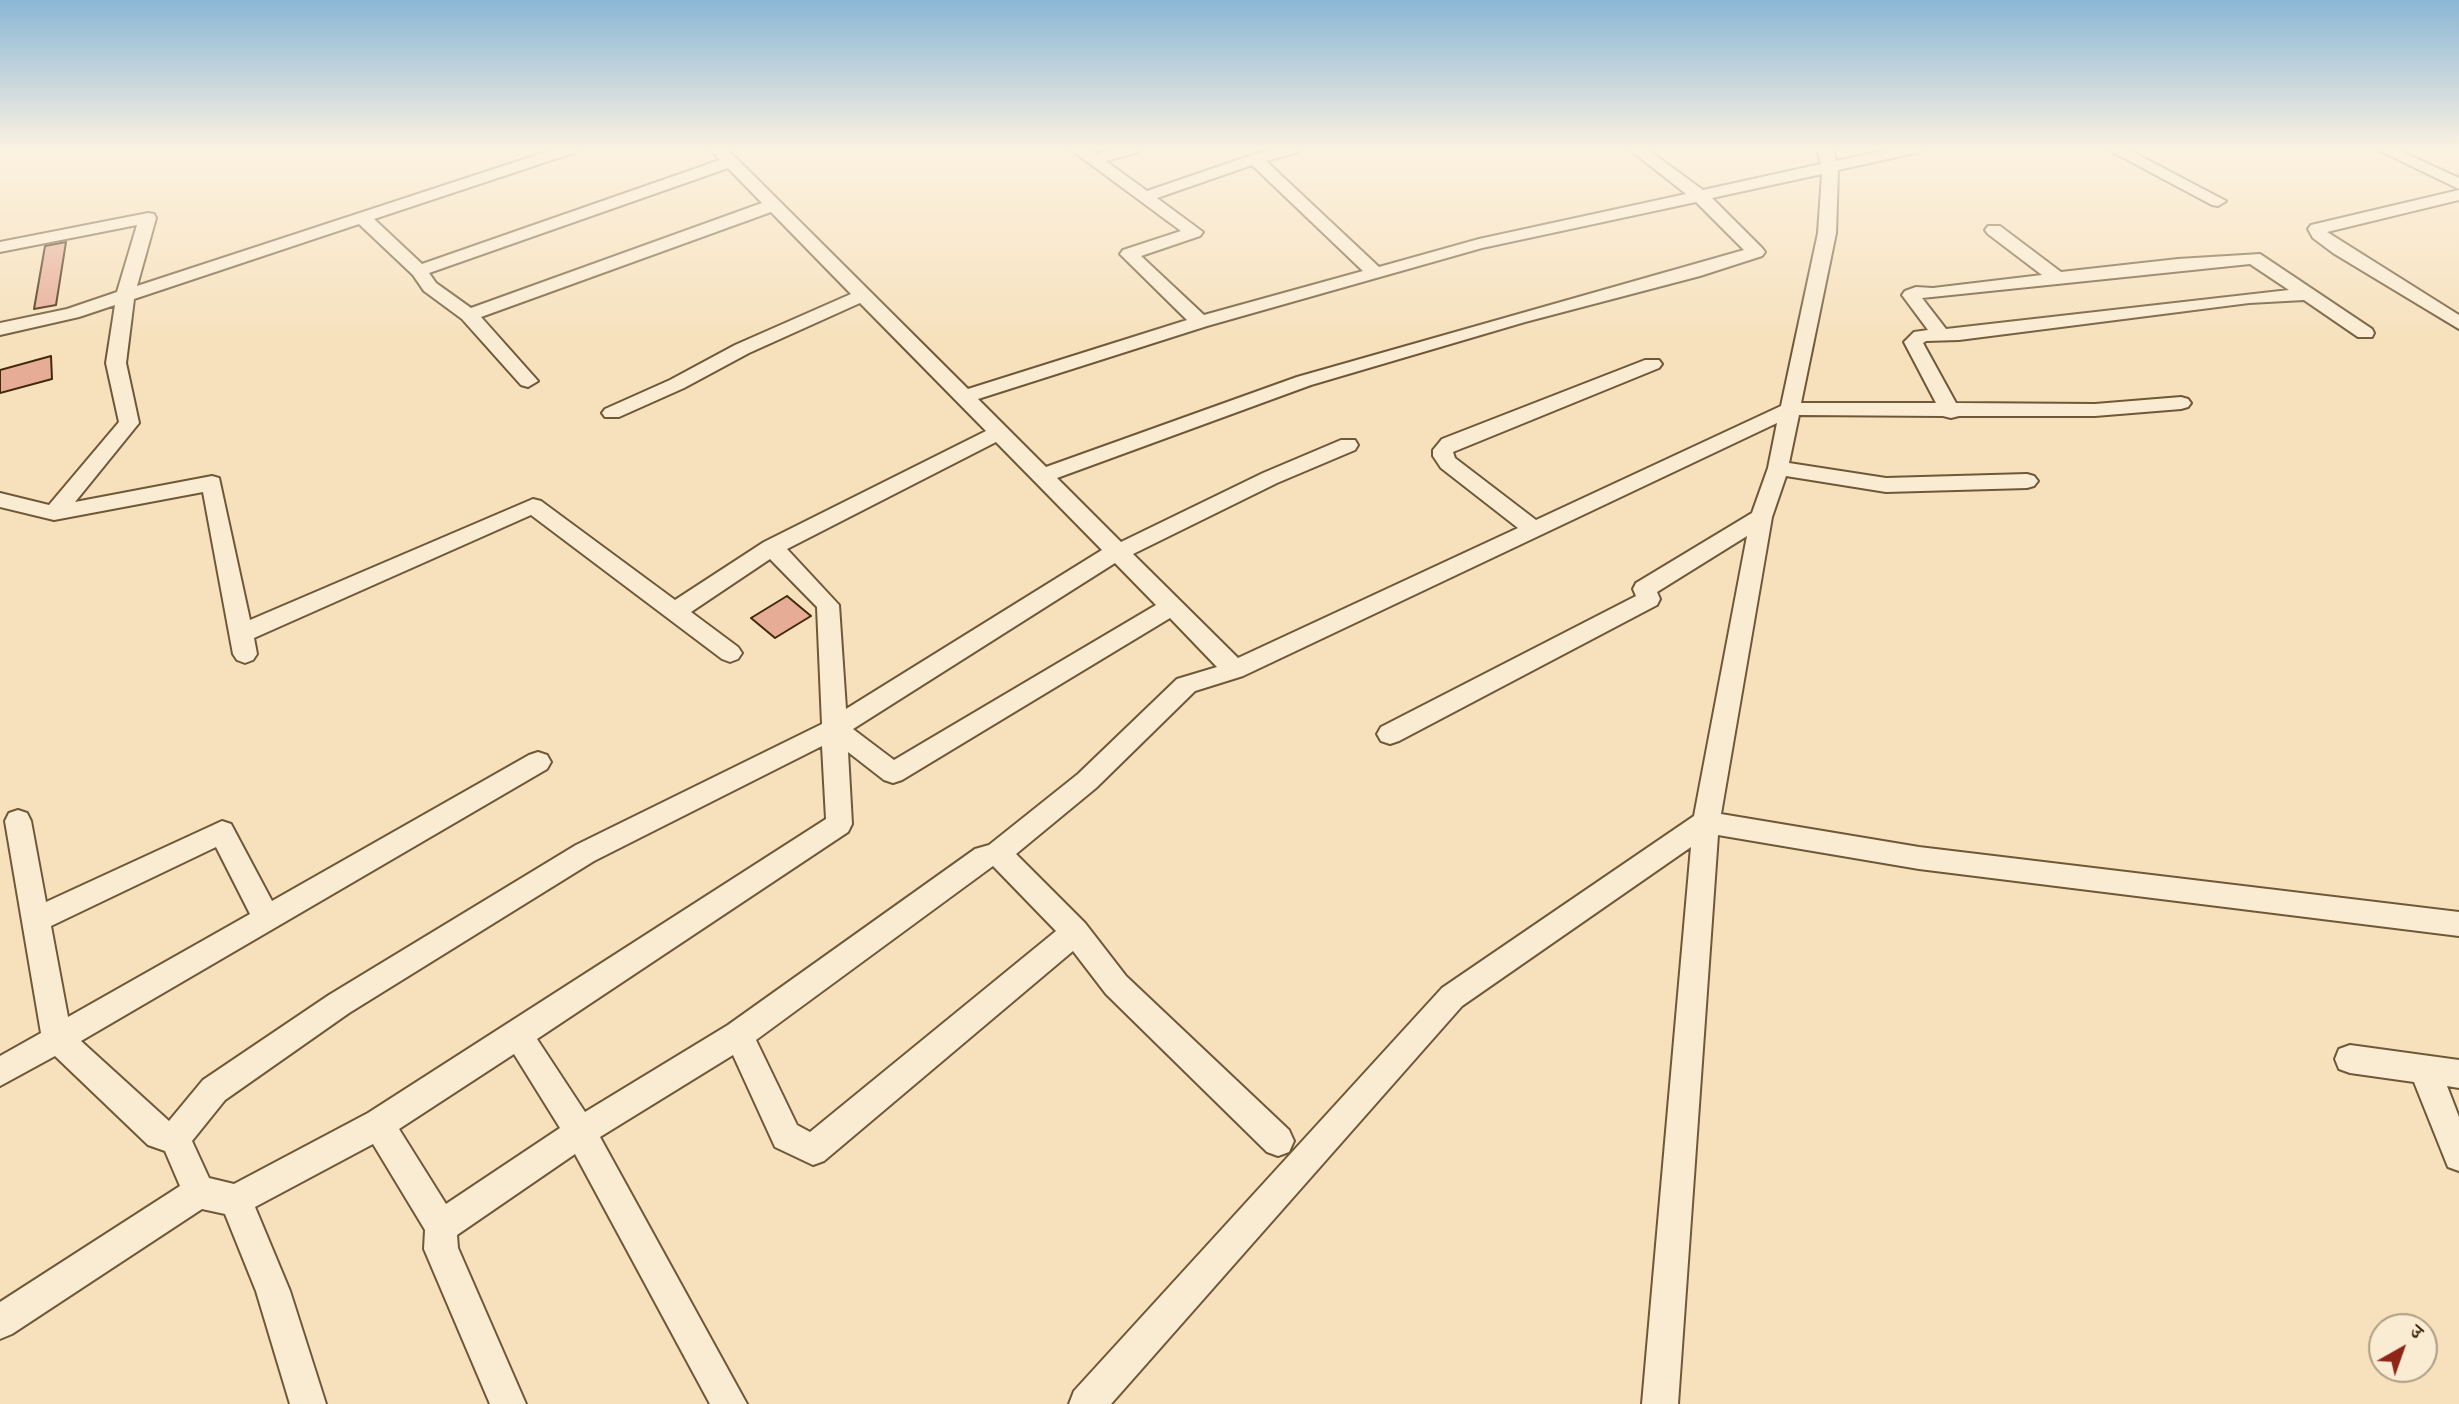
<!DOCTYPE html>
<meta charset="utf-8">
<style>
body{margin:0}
#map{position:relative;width:2459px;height:1404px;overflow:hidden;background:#f7e1bc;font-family:"Sorts Mill Goudy","Noto Serif Devanagari",serif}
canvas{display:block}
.north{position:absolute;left:2368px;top:1313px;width:70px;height:70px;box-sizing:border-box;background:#faecd3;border:2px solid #b09e83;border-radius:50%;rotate:40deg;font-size:19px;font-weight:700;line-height:28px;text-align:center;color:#402a0c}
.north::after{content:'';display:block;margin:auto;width:24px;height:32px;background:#8f2418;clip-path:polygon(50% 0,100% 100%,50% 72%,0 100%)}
</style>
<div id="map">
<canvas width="2459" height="1404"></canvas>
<div class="north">उ</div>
</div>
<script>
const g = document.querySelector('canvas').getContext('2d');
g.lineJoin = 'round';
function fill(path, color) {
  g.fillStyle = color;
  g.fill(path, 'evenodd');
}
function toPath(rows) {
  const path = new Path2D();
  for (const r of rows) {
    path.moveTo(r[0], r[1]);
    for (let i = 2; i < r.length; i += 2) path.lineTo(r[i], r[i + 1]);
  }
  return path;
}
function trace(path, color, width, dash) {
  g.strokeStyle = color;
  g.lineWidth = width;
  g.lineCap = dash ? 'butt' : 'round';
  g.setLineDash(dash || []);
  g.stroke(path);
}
const building = toPath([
 [66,242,56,305,34,309,45,246,66,242],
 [51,356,52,379,0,393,0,370,51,356],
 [787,596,811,616,775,638,751,618,787,596]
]);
fill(building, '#e6ac96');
trace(building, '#402a0c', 2);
const street = toPath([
 [555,149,578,149,576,152,374,219,422,264,720,160,710,149,727,149,968,389,1187,320,1120,254,1123,250,1181,231,1070,149,1088,149,1096,154,1115,149,1140,149,1138,152,1106,161,1147,191,1249,156,1275,149,1301,149,1299,152,1266,161,1379,267,1479,239,1686,194,1629,149,1647,149,1703,190,1821,164,1817,149,1833,149,1836,161,1893,149,1922,149,1920,152,1838,170,1836,233,1801,403,1936,403,1904,342,1914,332,1928,330,1902,295,1905,291,1916,287,1933,288,2042,275,1988,234,1985,230,1988,226,2000,226,2061,272,2178,259,2260,254,2372,329,2374,333,2372,337,2358,337,2304,300,2249,303,1959,340,1926,341,1923,343,1956,403,2095,404,2181,397,2188,399,2191,403,2188,407,2181,409,2095,416,1959,416,1951,418,1943,416,1799,415,1789,463,1886,478,2027,474,2034,476,2038,481,2034,486,2027,488,1886,492,1786,476,1772,517,1721,814,1919,847,2459,912,2459,936,1919,869,1718,835,1678,1404,1642,1404,1691,847,1462,1006,1111,1404,1069,1404,1074,1391,1442,988,1694,816,1747,536,1657,592,1660,599,1657,605,1399,741,1390,744,1381,741,1377,734,1381,727,1636,596,1633,589,1636,583,1752,513,1768,468,1777,423,1243,676,1195,691,1096,788,1016,854,1085,923,1126,976,1289,1130,1294,1141,1289,1152,1278,1156,1267,1152,1106,994,1073,951,824,1161,813,1165,775,1147,733,1055,600,1137,747,1404,710,1404,575,1154,457,1235,458,1248,526,1404,490,1404,424,1249,425,1230,373,1144,255,1207,290,1291,326,1404,290,1404,256,1291,225,1214,202,1209,12,1334,0,1339,0,1302,180,1186,165,1151,148,1145,55,1056,0,1086,0,1056,41,1033,5,821,9,813,18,810,27,813,31,821,46,902,222,821,231,824,272,901,529,755,538,752,547,755,551,762,547,769,81,1041,169,1121,203,1080,329,995,576,845,822,724,817,607,770,559,691,612,738,647,742,653,738,659,730,662,722,659,531,515,254,638,257,654,253,660,245,663,237,660,233,654,203,492,54,520,0,507,0,493,49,505,119,422,106,363,115,305,79,317,0,335,0,323,67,309,117,292,137,225,0,252,0,242,148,213,154,214,156,218,137,286,555,149],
 [1252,165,1363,271,1204,315,1141,256,1200,236,1203,232,1157,198,1252,165],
 [728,168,762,203,471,308,436,283,429,273,728,168],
 [1822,174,1818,233,1781,406,1536,520,1455,458,1453,452,1659,368,1662,364,1659,360,1645,360,1442,439,1433,450,1433,456,1441,468,1518,528,1238,658,1133,554,1277,483,1355,450,1358,445,1355,440,1341,440,1263,473,1121,542,1057,478,1311,385,1525,322,1700,276,1762,256,1765,252,1762,248,1712,198,1822,174],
 [1696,202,1744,250,1297,377,1046,467,978,399,1207,326,1482,248,1696,202],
 [771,212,851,294,735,345,670,380,605,409,602,413,605,417,619,417,684,388,749,353,860,303,986,431,764,542,675,600,541,501,533,499,250,620,219,478,212,476,75,502,139,423,126,363,134,299,359,224,413,275,424,291,462,319,521,385,528,387,538,381,481,317,771,212],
 [2250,264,2289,290,1946,329,1922,298,2250,264],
 [996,442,1102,550,846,709,839,605,787,549,996,442],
 [1115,563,1156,605,894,760,853,729,1115,563],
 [1170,618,1217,667,1177,679,1078,774,989,845,975,849,728,1025,585,1112,537,1039,848,832,852,824,848,752,884,780,893,783,902,780,1170,618],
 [822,746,826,819,368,1113,234,1184,209,1178,192,1141,225,1100,349,1013,594,861,822,746],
 [216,847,250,914,68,1017,51,926,216,847],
 [993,866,1056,931,810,1132,797,1125,756,1040,993,866],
 [514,1054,560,1128,446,1204,399,1129,514,1054],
 [2107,149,2127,149,2226,201,2218,206,2212,205,2107,149],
 [2376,149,2396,149,2459,178,2459,189,2376,149],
 [2459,190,2459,200,2327,232,2459,315,2459,329,2333,253,2313,238,2308,229,2311,225,2459,190],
 [2350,1045,2459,1060,2459,1088,2447,1086,2459,1117,2459,1171,2448,1167,2414,1082,2350,1073,2339,1069,2335,1059,2339,1049,2350,1045]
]);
trace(street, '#6e5838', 4);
fill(street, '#faecd3');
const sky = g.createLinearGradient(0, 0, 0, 345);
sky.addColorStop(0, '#8bb7d5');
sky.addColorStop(0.43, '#fbf2e1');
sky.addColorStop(1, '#fbf2e100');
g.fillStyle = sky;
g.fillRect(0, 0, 2459, 345);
</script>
